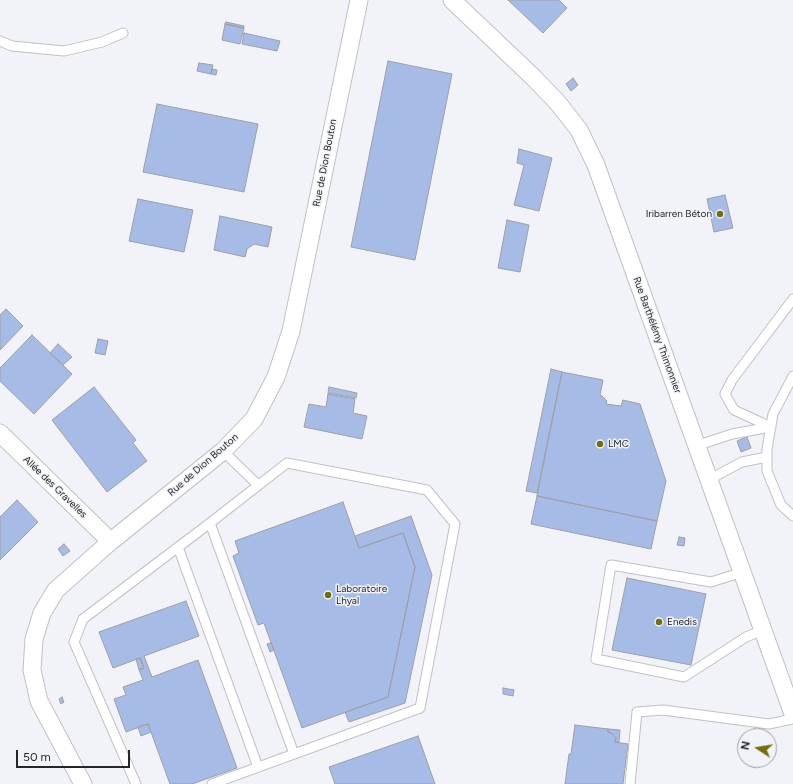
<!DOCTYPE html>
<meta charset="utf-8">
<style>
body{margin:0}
#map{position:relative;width:793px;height:784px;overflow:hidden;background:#f1f3f8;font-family:Figtree,sans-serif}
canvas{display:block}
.north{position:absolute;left:737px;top:728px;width:40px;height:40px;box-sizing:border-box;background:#f1f3f8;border:1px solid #9fa1a4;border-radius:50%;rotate:282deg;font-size:11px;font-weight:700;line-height:16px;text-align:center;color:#252627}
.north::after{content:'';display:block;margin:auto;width:14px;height:18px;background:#766e0c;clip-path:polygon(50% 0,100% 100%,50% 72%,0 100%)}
.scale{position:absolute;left:16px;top:750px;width:114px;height:18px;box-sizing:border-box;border:2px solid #252627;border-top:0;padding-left:5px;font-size:12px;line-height:14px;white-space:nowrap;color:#252627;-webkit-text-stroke:3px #f1f3f8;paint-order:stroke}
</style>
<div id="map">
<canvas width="793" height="784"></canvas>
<div class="north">N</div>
<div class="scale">50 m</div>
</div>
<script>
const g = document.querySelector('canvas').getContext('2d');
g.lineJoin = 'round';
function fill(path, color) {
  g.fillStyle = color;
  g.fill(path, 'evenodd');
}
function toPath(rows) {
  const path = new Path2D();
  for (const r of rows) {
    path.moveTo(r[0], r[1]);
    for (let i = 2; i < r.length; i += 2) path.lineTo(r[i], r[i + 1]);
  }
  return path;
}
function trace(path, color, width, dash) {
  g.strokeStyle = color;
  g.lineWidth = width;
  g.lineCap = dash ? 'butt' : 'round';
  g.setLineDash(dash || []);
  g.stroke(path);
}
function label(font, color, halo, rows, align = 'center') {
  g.font = font + ' Figtree,sans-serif';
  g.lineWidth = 3;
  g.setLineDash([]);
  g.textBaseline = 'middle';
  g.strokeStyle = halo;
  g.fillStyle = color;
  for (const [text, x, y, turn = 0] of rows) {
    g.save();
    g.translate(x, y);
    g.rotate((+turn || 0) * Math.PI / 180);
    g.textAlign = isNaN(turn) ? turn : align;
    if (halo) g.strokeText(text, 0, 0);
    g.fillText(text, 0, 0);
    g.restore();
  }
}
const building = toPath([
 [508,0,559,0,567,8,543,33,508,0],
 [226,22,244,26,244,28,225,24,226,22],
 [225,24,244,28,240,44,222,40,225,24],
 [244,33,280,41,277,51,242,44,244,33],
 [388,61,452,74,415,260,351,247,388,61],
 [199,63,213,65,211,74,197,71,199,63],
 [212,69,217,70,216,75,211,74,212,69],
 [573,78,578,85,571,91,566,84,573,78],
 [157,104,258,124,244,192,143,172,157,104],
 [519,149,552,158,539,211,514,205,524,165,517,163,519,149],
 [725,195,733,228,714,232,707,199,725,195],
 [138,199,193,210,184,252,129,241,138,199],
 [220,216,272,227,268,247,254,244,247,249,245,257,214,250,220,216],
 [507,220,529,225,520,272,498,268,507,220],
 [6,309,23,326,0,350,0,315,6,309],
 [32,335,72,374,34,414,0,381,0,368,32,335],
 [98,339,108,341,105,355,95,353,98,339],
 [58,344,72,357,63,365,50,353,58,344],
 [551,369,562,372,537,493,526,491,551,369],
 [562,372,603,380,600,395,602,396,607,401,606,404,621,406,623,400,640,404,666,481,657,521,537,496,562,372],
 [94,387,136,440,133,443,147,461,107,492,52,420,94,387],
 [329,387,357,393,356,398,328,393,329,387],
 [328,394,355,399,353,413,367,416,362,439,304,427,309,404,326,407,328,394],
 [747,437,751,448,741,452,737,441,747,437],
 [537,496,657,521,651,549,531,524,537,496],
 [17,500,38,522,0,560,0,517,17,500],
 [343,502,359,548,403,533,415,567,388,697,302,728,264,623,258,625,233,556,239,553,235,541,343,502],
 [411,516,432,575,405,703,349,722,345,712,388,697,415,567,403,533,359,548,355,536,411,516],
 [679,537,685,538,684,546,677,545,679,537],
 [64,544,70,551,63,556,58,549,64,544],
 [627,578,706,594,691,665,612,650,627,578],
 [186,601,199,636,144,656,152,677,198,660,237,768,192,784,170,784,148,724,126,732,114,699,126,695,123,687,143,680,139,670,144,668,140,658,113,668,99,632,186,601],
 [271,643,274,650,270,652,267,644,271,643],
 [140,658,144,668,139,670,136,659,140,658],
 [503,688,514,690,513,696,503,694,503,688],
 [62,697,64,702,61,704,59,699,62,697],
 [148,724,151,732,141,736,138,727,148,724],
 [575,725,608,729,608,732,611,733,616,738,615,742,628,744,623,784,565,784,569,754,571,754,575,725],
 [608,729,620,730,619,742,615,742,616,738,611,733,608,732,608,729],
 [418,736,435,784,335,784,329,767,418,736]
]);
fill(building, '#a6bce6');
trace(building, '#9da0a4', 1);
const service = toPath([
 [0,41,12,46,64,51,102,42,123,33],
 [793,376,773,414,767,449,767,471,781,505,793,516],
 [771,427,734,410,725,394,732,380,793,299],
 [696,446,732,434,771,427],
 [223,451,258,485],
 [710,479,742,462,767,457],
 [210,523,294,754],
 [178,547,258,767],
 [743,572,711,582,611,565,596,659,684,677,746,637,763,630],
 [136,784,74,642,83,619,210,523,287,463,427,490,455,524,420,708,212,784],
 [630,784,637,712,663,710,769,724,793,719]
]);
const minor = toPath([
 [452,0,534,78,558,103,579,130,596,165,793,714],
 [0,433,103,534,110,542],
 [83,784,39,701,32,670,34,639,42,613,56,590,110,542,223,451,254,419,276,377,291,331,359,0]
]);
trace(service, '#bfc1c5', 11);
trace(minor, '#bfc1c5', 19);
trace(service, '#fff', 9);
trace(minor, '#fff', 17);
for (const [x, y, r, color] of [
 [720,214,4,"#766e0c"],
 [600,444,4,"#766e0c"],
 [328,595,4,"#766e0c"],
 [659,622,4,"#766e0c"]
]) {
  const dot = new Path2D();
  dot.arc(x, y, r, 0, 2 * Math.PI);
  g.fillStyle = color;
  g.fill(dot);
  trace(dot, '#f1f3f8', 1.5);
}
label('10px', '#252627', '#f1f3f8', [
 ["Rue de Dion Bouton",325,163,-79],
 ["Rue Barthélémy Thimonnier",657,335,70],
 ["Rue de Dion Bouton",203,465,-41],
 ["Allée des Gravelles",55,487,44]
]);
label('10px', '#252627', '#f1f3f8', [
 ["Iribarren Béton",712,214,"right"],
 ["LMC",608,444],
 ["Laboratoire",336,589],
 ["Lhyal",336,601],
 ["Enedis",667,622]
], 'left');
</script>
